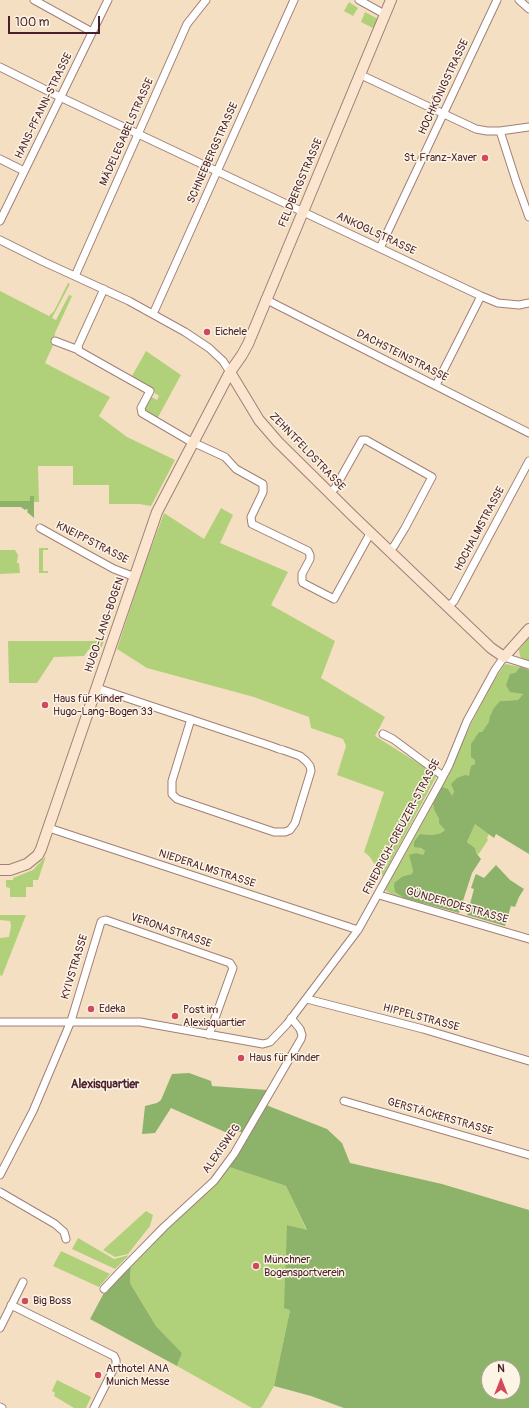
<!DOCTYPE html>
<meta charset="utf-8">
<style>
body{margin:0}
#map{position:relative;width:529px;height:1408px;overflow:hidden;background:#f5dfc3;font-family:Pangolin,sans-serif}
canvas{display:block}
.north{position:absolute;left:481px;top:1360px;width:40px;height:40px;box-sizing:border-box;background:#fcf5e5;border:1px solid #b59f9b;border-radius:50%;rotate:0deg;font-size:11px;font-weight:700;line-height:16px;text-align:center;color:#4a1f2b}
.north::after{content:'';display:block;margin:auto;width:14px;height:18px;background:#d1495b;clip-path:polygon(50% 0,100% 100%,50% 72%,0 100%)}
.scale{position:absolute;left:8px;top:16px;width:92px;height:18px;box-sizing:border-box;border:2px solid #4a1f2b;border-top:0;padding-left:5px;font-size:12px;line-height:14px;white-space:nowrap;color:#4a1f2b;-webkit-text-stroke:3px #fcf5e5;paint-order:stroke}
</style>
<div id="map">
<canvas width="529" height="1408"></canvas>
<div class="north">N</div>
<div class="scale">100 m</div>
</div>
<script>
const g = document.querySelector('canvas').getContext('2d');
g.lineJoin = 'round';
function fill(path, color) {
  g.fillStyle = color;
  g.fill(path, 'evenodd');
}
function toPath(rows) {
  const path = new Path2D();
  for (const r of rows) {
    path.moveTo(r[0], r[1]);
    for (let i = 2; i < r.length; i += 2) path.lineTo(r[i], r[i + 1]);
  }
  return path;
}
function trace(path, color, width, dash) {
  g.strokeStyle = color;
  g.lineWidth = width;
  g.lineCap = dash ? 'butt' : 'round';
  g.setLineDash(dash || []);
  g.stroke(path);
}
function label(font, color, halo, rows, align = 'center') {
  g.font = font + ' Pangolin,sans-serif';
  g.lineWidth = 3;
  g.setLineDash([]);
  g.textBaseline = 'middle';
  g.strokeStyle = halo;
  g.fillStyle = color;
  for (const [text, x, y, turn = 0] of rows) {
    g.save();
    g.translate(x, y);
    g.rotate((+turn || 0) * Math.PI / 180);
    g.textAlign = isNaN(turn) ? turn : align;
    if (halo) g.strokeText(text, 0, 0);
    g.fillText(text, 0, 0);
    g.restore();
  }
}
fill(toPath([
 [349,2,358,8,353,16,344,11],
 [365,12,378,19,373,28,361,22],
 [68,283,70,284,52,318,56,320,69,295,72,296,55,333,54,343,45,363,110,397,99,416,127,437,175,460,151,506,139,504,109,504,109,485,73,485,73,466,38,466,39,502,0,502,0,291,49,316,54,311],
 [146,351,181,375,157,419,145,411,145,408,150,396,157,400,159,396,132,376],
 [221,508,233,515,220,543,288,572,271,605,335,641,321,678,385,717,375,736,437,775,383,876,369,856,364,852,384,792,337,775,346,746,343,739,311,728,309,717,254,697,147,668,117,649,144,567,164,513,204,539],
 [39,548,48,548,48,550,43,550,43,571,48,571,48,573,39,573],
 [0,550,15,550,18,555,17,563,19,563,20,573,0,574],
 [529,637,529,661,523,660,520,656,519,650],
 [8,641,104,641,100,651,89,649,84,656,54,657,37,683,9,683],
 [506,664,520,667,515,673,523,694,518,700,500,701,490,716,490,722,482,732,475,764,469,776,454,791,452,797,442,787,471,724,492,684,504,665],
 [433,804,434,810,445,830,441,833,433,835,420,834,421,848,425,851,423,855,413,870,412,874,403,876,395,882,395,892,404,898,391,894,385,890],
 [475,823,489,834,487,838,488,840,478,855,475,848,467,842],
 [46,856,38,880,33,880,33,887,26,887,26,897,10,897,10,888,6,887,6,880,13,880,13,878,33,870],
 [0,915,26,915,2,976,0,975,0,938,9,937,11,926,10,921,0,920],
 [229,1167,286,1186,307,1231,287,1225,290,1310,274,1386,262,1407,260,1408,252,1408,177,1366,182,1353,156,1326,130,1283,131,1263,215,1182],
 [146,1211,153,1215,150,1226,128,1254,115,1257,103,1250],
 [78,1238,114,1259,129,1255,115,1269,72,1249],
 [61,1251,110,1274,99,1287,53,1266],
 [57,1380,91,1397,86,1408,74,1408,54,1396,55,1393,52,1391]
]), '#b0d179');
fill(toPath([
 [30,496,34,496,34,518,27,512,28,510,26,509,25,510,21,507,0,507,0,501,30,501],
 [520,667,529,670,529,854,496,834,494,838,475,824,467,842,475,848,477,854,481,859,472,873,459,913,404,898,395,892,394,885,395,882,403,876,412,874,413,870,409,855,416,853,423,855,425,851,421,848,414,847,414,842,420,834,433,835,441,833,445,830,439,823,439,819,434,810,433,804,442,787,448,789,452,796,454,791,451,784,457,778,465,775,469,776,471,766,475,764,475,760,471,757,471,744,479,732,482,732,489,722,490,716,494,708,500,701,518,700,523,694,510,692,506,685,510,674,515,673],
 [496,865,510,880,524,889,519,897,515,907,511,906,505,926,467,915,474,889,471,888,475,876,476,874,484,878],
 [189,1073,211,1081,212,1086,267,1090,244,1132,225,1132,171,1108,155,1133,142,1134,145,1106,157,1103,161,1100,172,1074],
 [266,1105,327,1129,342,1143,350,1163,442,1184,529,1210,529,1408,344,1408,311,1396,274,1386,290,1310,284,1308,287,1225,307,1230,286,1186,229,1167],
 [489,1368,513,1368,513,1392,489,1392],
 [131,1263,130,1283,156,1326,182,1353,177,1366,90,1319,105,1291]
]), '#8cb369');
const street = toPath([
 [34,0,92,32],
 [359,0,386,15],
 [519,0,529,9],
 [0,67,60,97,481,296,498,303,519,305,529,303],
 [361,75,476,129,487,131,500,131,529,127],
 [500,131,516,181,529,217],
 [0,159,24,171],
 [0,221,108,0],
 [0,240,44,262,129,301,185,332,209,348,223,361,230,372],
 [380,248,497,0],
 [75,276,187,24,206,0],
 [104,289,78,346,79,351,150,391,141,408,142,413,188,440,225,457,236,469,263,484,263,492,251,517,252,524,308,551,310,555,310,559,302,574,302,581,303,583,334,599,371,532],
 [265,299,529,433],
 [153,314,294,0],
 [55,341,76,349,78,349],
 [436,385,481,296],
 [330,493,335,488,362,440,366,440,432,477,405,528,394,546,389,551],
 [40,528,92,557,114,569,135,577],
 [448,607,454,601,529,461],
 [97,688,271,746,279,749,283,750,300,756,306,761,310,766,311,771,295,823,290,830,285,832,274,832,177,799,172,794,172,781,191,719],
 [383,734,393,739,443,776],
 [49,828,358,930],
 [379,895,529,939],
 [307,999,423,1029,529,1061],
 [0,1022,140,1022,263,1044,270,1042,287,1024,358,930,439,784,449,765,467,721,495,670,504,657,529,665],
 [344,1101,529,1155],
 [0,1175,33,1111,71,1021,101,922,102,921,106,920,230,963,233,968,209,1035],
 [0,1192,55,1224,64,1232,66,1239],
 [104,1289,119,1273,164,1227,214,1181,234,1154,301,1039,302,1035,300,1029,291,1018],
 [11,1305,114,1356,116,1360,116,1364,94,1408],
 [0,1328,23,1282],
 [0,1407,2,1408]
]);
const secondary = toPath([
 [230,372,259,420,278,442,354,517,491,648,504,657,529,629],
 [0,870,10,870,27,864,38,855,41,849,157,512,230,372,242,355,248,344,391,0]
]);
trace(street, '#a07f77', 9);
trace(secondary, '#a07f77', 12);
trace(street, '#fff', 7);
trace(secondary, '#fbe5cf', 10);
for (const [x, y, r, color] of [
 [485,158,4,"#d1495b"],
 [207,332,4,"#d1495b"],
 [45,705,4,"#d1495b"],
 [91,1009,4,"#d1495b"],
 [175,1016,4,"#d1495b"],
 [241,1058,4,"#d1495b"],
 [256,1266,4,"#d1495b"],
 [25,1301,4,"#d1495b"],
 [98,1375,4,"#d1495b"]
]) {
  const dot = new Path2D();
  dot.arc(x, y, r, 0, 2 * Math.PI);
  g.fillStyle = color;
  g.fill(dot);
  trace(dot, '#fcf5e5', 1.5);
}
label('11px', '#4a1f2b', '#fcf5e5', [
 ["HOCHKÖNIGSTRASSE",444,87,-65],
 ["HANS-PFANN-STRASSE",44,106,-64],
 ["MÄDELEGABELSTRASSE",127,132,-66],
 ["SCHNEEBERGSTRASSE",213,153,-66],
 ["FELDBERGSTRASSE",301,183,-67],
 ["ANKOGLSTRASSE",376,234,25],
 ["DACHSTEINSTRASSE",402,356,27],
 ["ZEHNTFELDSTRASSE",307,452,46],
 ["HOCHALMSTRASSE",480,529,-62],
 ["KNEIPPSTRASSE",92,543,27],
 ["HUGO-LANG-BOGEN",105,625,-71],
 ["FRIEDRICH-CREUZER-STRASSE",402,827,-62],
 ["NIEDERALMSTRASSE",207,869,18],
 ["GÜNDERODESTRASSE",457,906,16],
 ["VERONASTRASSE",171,931,19],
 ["KYIVSTRASSE",75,967,-73],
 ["HIPPELSTRASSE",421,1018,15],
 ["GERSTÄCKERSTRASSE",440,1117,16],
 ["ALEXISWEG",222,1149,-55]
]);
label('11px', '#4a1f2b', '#fcf5e5', [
 ["St. Franz-Xaver",477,158,"right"],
 ["Eichele",215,332],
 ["Haus für Kinder",53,699],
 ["Hugo-Lang-Bogen 33",53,712],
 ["Edeka",99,1009],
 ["Post im",183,1010],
 ["Alexisquartier",183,1023],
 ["Haus für Kinder",249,1058],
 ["Münchner",264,1260],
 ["Bogensportverein",264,1273],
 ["Big Boss",33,1301],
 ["Arthotel ANA",106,1369],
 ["Munich Messe",106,1382]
], 'left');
label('bold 12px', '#4a1f2b', '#fcf5e5', [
 ["Alexisquartier",105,1085]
]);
</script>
